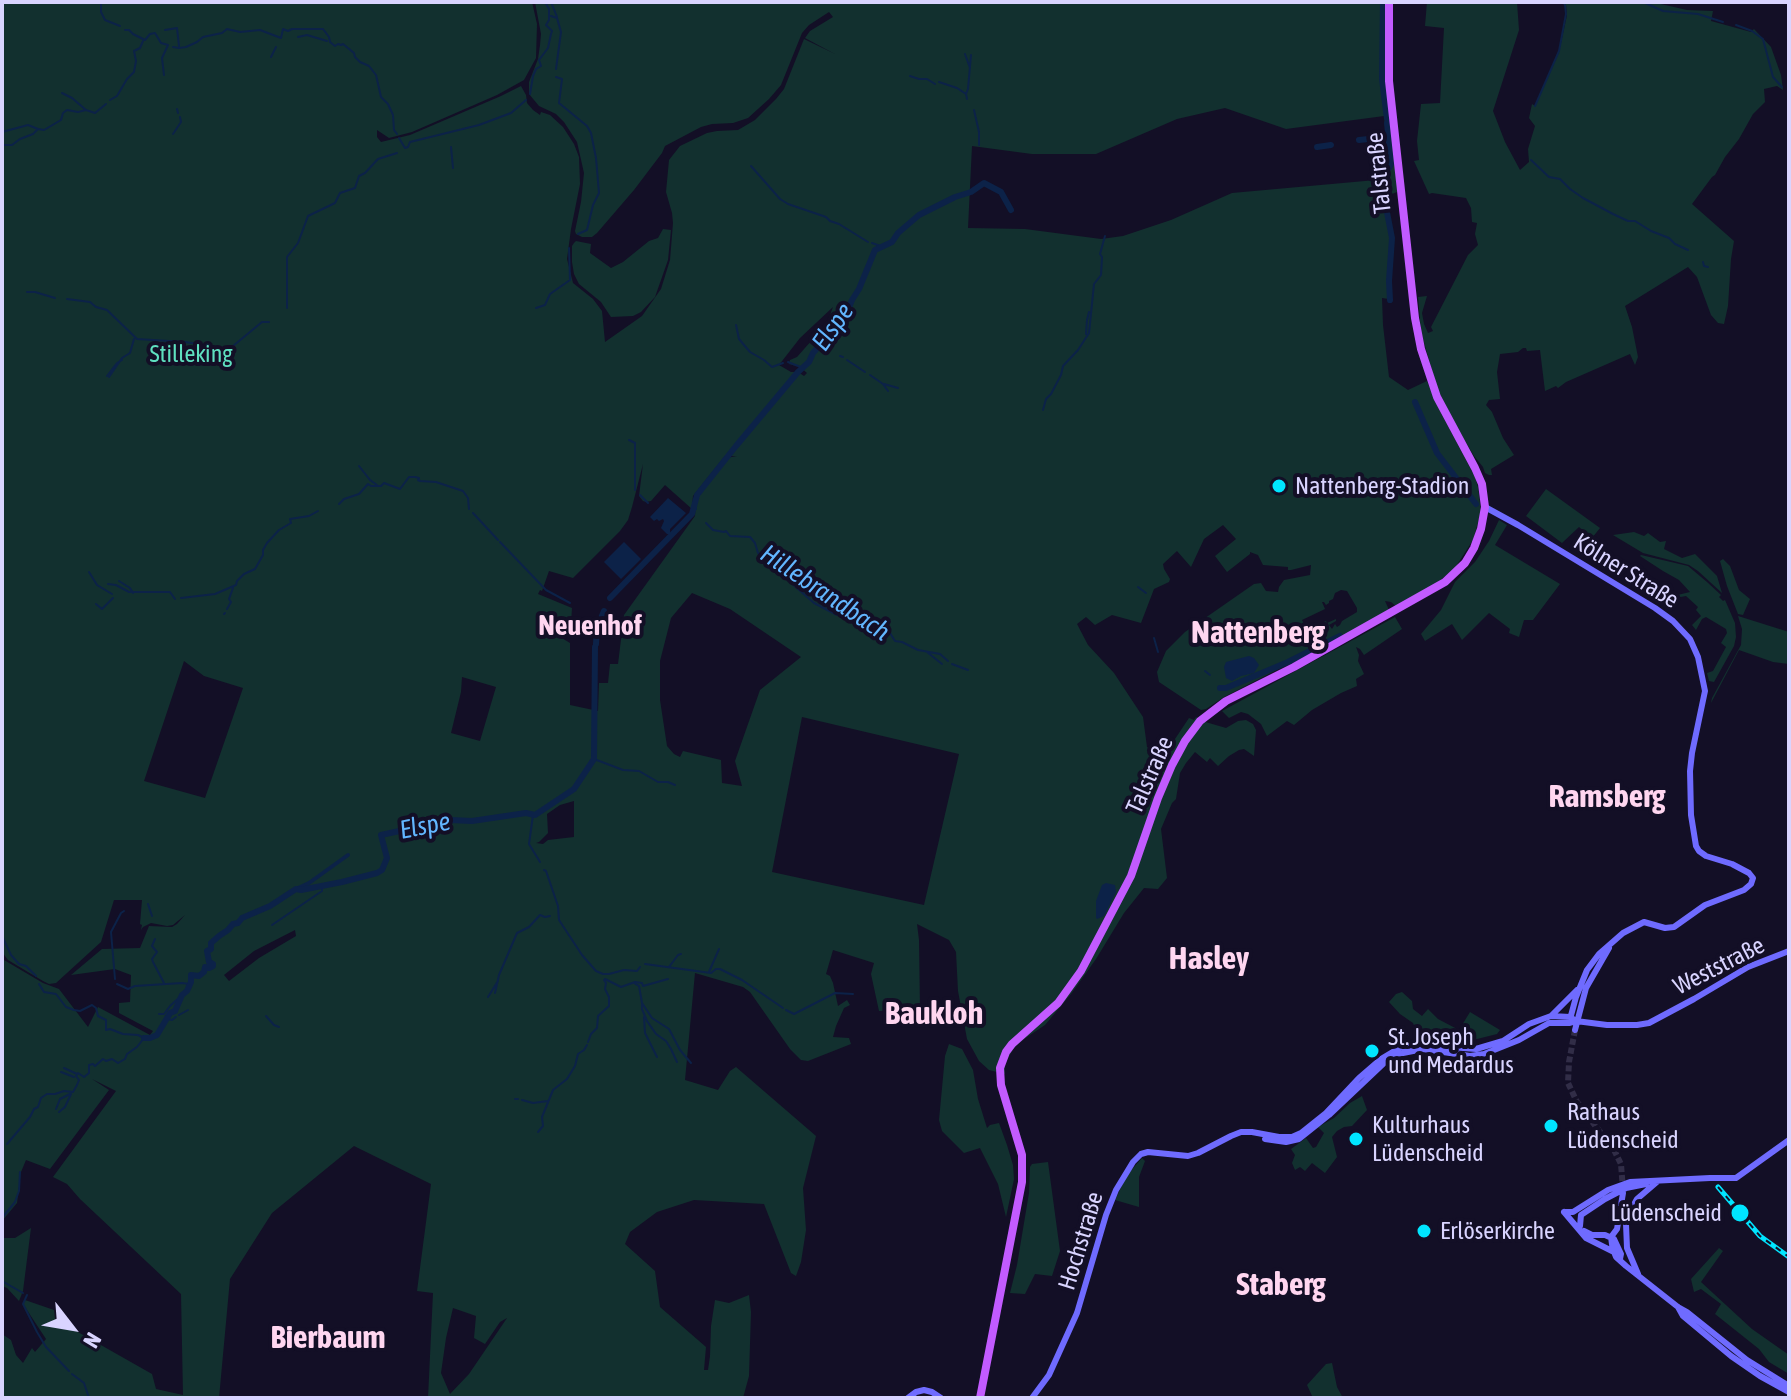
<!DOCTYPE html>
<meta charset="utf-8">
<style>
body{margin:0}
#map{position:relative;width:1791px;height:1400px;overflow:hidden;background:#130f26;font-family:"Asap Condensed",sans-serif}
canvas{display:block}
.frame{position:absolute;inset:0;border:4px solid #d9d4ff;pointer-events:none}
.north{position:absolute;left:32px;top:1288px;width:80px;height:80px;-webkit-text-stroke:6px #130f26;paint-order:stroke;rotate:121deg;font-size:22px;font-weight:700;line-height:32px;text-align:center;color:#d9d4ff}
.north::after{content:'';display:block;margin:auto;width:28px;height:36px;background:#d9d4ff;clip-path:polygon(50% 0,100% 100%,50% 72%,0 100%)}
</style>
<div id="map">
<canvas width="1791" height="1400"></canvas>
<div class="frame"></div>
<div class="north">N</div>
</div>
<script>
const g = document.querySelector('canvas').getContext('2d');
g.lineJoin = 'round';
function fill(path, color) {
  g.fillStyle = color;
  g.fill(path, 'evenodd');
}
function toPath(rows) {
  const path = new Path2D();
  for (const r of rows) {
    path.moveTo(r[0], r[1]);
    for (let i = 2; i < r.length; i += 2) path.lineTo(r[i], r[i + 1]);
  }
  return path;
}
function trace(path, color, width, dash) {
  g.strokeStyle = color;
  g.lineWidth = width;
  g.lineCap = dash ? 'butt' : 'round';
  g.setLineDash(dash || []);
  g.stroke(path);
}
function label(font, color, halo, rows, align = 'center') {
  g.font = font + ' "Asap Condensed",sans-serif';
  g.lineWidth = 8;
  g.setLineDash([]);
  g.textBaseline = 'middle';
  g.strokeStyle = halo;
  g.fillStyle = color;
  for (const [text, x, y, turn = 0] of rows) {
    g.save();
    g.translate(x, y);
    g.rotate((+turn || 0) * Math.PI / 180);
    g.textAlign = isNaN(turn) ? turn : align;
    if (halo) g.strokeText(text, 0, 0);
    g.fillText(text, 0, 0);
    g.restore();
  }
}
fill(toPath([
 [2,2,532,2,537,24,536,58,524,80,497,95,412,132,389,138,377,130,377,137,381,142,410,135,501,96,521,86,526,95,527,103,533,110,540,115,541,112,550,115,563,127,574,144,579,157,580,184,571,229,567,259,573,283,593,299,602,311,605,342,642,316,661,289,670,260,673,223,672,213,666,192,669,160,680,146,707,133,717,131,738,130,755,120,776,99,784,89,804,39,835,54,805,38,810,31,833,17,829,12,809,25,802,33,781,85,769,99,748,118,733,123,712,124,701,127,665,146,662,153,634,190,597,233,592,237,582,237,576,234,575,231,581,202,584,173,577,142,564,122,556,114,539,106,529,94,529,82,538,59,540,45,541,34,535,2,1386,2,1397,192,1387,196,1391,238,1388,284,1389,299,1382,298,1383,325,1389,377,1408,390,1427,381,1440,411,1475,477,1478,487,1481,512,1473,540,1455,568,1433,586,1397,607,1391,602,1385,601,1390,612,1224,697,1206,709,1201,710,1159,682,1157,672,1166,651,1185,632,1254,584,1261,583,1266,591,1278,592,1279,587,1284,580,1310,575,1311,565,1291,570,1288,570,1288,567,1263,565,1258,555,1250,552,1250,554,1227,572,1215,556,1236,539,1223,525,1204,539,1191,567,1177,551,1163,564,1164,569,1170,579,1169,582,1154,589,1141,623,1112,615,1095,625,1086,617,1077,624,1088,645,1114,673,1143,717,1147,747,1167,751,1189,718,1194,720,1196,717,1202,721,1226,728,1238,721,1246,720,1253,724,1256,730,1254,756,1244,749,1239,750,1229,756,1218,766,1210,758,1207,762,1195,752,1186,763,1180,773,1176,799,1172,803,1161,829,1167,878,1158,889,1144,888,1124,913,1096,959,1071,994,1045,1025,1024,1039,1014,1048,1005,1063,1005,1074,989,1070,979,1061,967,1039,958,991,956,952,949,940,917,924,919,940,920,1010,879,1011,871,974,874,963,833,950,826,974,830,976,833,983,838,1006,847,1000,850,1005,844,1008,836,1026,833,1037,849,1038,851,1044,808,1061,801,1060,790,1049,750,992,743,987,695,973,685,1080,718,1090,730,1071,736,1067,816,1136,803,1188,806,1230,801,1262,796,1276,791,1273,764,1204,694,1200,657,1212,630,1232,625,1244,655,1271,660,1307,706,1347,704,1370,708,1370,710,1356,711,1326,715,1300,729,1303,749,1295,751,1312,749,1376,743,1398,428,1398,433,1293,417,1291,431,1184,354,1146,272,1213,230,1279,219,1398,2,1398,2,1334,11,1340,16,1355,23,1363,32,1348,35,1352,46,1339,23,1304,25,1300,54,1310,55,1319,152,1374,156,1389,183,1395,181,1294,80,1199,67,1184,53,1177,116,1091,92,1079,109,1090,50,1169,26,1160,21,1172,17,1203,2,1221,2,955,4,960,43,983,59,989,88,1027,98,1007,150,1035,153,1031,119,1013,119,1003,130,1002,131,975,115,969,71,975,102,949,140,948,149,926,172,927,177,924,185,915,173,925,167,926,151,923,143,927,141,930,142,925,140,924,142,900,114,900,101,942,56,983,49,984,43,981,8,960,2,952],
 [1225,108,1286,129,1384,116,1390,180,1383,188,1379,189,1376,180,1232,193,1171,220,1123,236,1101,239,1025,229,968,228,972,146,1032,154,1096,154,1177,119],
 [833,307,827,323,797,357,790,360,789,364,800,367,807,373,804,376,798,372,791,372,779,365,800,338],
 [725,456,737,456,726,458,696,495,695,516,624,615,618,664,610,664,608,683,599,683,598,711,570,705,570,643,560,637,565,622,571,623,572,608,538,594,540,590,542,591,549,571,573,578,620,531,628,520,632,507,643,464,639,496,643,501,646,502,651,501,665,485,692,509,693,496],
 [1341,590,1347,591,1357,608,1357,612,1342,621,1340,625,1337,627,1335,624,1332,629,1329,625,1336,621,1336,619,1327,623,1326,621,1318,625,1320,630,1310,635,1302,620,1325,609,1322,602,1324,602,1326,605,1329,603,1329,601,1333,599,1335,593],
 [692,593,730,609,801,657,760,690,735,761,742,786,722,783,721,760,683,751,680,757,674,754,667,746,660,700,660,661,671,618],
 [184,661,204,676,243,688,205,798,144,781],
 [462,677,496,687,480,741,451,733,461,692],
 [802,717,959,754,924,905,772,872],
 [574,801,574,837,548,840,543,844,536,843,539,842,548,833,547,814,560,805],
 [295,930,296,936,259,958,229,981,224,975,254,951],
 [453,1308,476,1316,474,1338,485,1344,500,1322,507,1318,469,1374,450,1394,441,1373,446,1338],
 [1427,2,1517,2,1519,30,1493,111,1505,142,1520,170,1529,162,1528,149,1535,126,1529,118,1532,104,1535,106,1559,52,1567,15,1566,5,1563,2,1652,2,1687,10,1713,11,1711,21,1751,32,1754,29,1771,47,1781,75,1783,90,1777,86,1764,89,1765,102,1753,114,1739,139,1725,157,1715,175,1712,177,1692,204,1734,241,1731,259,1728,306,1724,324,1718,323,1711,315,1697,277,1688,267,1625,306,1632,327,1638,357,1635,365,1630,354,1566,382,1558,388,1556,386,1545,391,1540,350,1527,351,1526,348,1523,348,1518,352,1500,354,1497,372,1500,399,1489,400,1486,405,1492,412,1503,438,1514,455,1491,469,1492,475,1489,475,1485,473,1483,467,1474,456,1454,422,1437,388,1421,332,1418,297,1427,296,1422,313,1424,324,1428,333,1433,331,1431,327,1468,255,1478,245,1475,234,1477,223,1472,222,1471,208,1466,198,1432,193,1429,194,1414,161,1419,160,1417,141,1421,104,1440,103,1444,28,1425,26],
 [663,229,671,230,668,260,655,297,641,312,633,316,611,317,601,302,579,284,574,274,572,262,572,246,574,243,576,241,591,244,590,253,611,268,623,262,649,241,658,238],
 [1546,489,1600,528,1592,538,1579,527,1562,543,1526,516],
 [1499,520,1507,525,1495,545,1560,584,1533,620,1524,620,1519,637,1509,633,1510,629,1489,613,1462,640,1452,624,1425,641,1421,634,1441,610,1455,582,1475,562,1489,541],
 [1634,532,1644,536,1648,533,1660,542,1666,541,1664,549,1682,558,1695,554,1717,576,1722,593,1698,571,1689,565,1643,553,1613,535],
 [1641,555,1688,566,1707,582,1721,595,1719,597,1723,601,1725,600,1735,623,1736,637,1734,646,1714,682,1709,681,1707,673,1713,671,1726,647,1721,643,1727,633,1726,629,1706,617,1702,619,1696,630,1692,625,1701,616,1696,610,1698,607,1686,596,1670,599,1665,605,1664,604,1669,597,1690,592,1679,580,1663,571,1640,556],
 [1723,559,1730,566,1739,590,1750,599,1743,615,1738,614,1727,586,1720,561],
 [1738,616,1789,632,1789,664,1773,662,1739,650,1711,703,1712,698,1741,645,1742,629],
 [1395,617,1402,629,1364,655,1360,649,1356,647,1359,655,1358,661,1364,674,1356,679,1357,686,1341,693,1312,710,1294,725,1287,721,1267,736,1261,724,1248,714,1241,712,1229,718,1222,711],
 [1402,992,1412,1001,1413,1009,1422,1016,1428,1009,1438,1019,1459,1030,1470,1012,1500,1030,1497,1034,1477,1039,1454,1040,1419,1038,1413,1023,1400,1014,1389,1002,1396,994],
 [949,1044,962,1049,973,1070,978,1099,987,1128,990,1125,999,1123,1007,1145,1013,1165,1014,1179,1006,1217,998,1184,980,1148,964,1153,942,1131,939,1120,945,1056],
 [1362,1096,1367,1110,1352,1126,1344,1127,1337,1131,1332,1137,1337,1157,1325,1173,1312,1163,1305,1171,1300,1167,1295,1170,1292,1163,1295,1155,1291,1149,1306,1138,1313,1148,1316,1147,1324,1133,1318,1127,1334,1118,1350,1103],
 [1142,1158,1145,1161,1139,1177,1139,1207,1115,1200,1127,1175],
 [1048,1162,1060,1251,1052,1276,1035,1274,1025,1294,1010,1293,1017,1265,1029,1193,1030,1167,1032,1164],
 [31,1228,23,1291,19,1301,7,1288,2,1286,2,1238,15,1238],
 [1719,1248,1723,1251,1701,1282,1752,1329,1789,1355,1789,1374,1769,1362,1759,1349,1715,1314,1721,1304,1701,1289,1694,1292,1691,1279],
 [1332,1363,1337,1387,1343,1398,1313,1398,1307,1385,1326,1364]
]), '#12302f');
fill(toPath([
 [668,498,686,513,670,529,670,534,667,534,661,528,664,521,663,519,659,521,657,519,654,521,650,517],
 [624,542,641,559,621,579,604,562],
 [1249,656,1254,658,1259,665,1254,673,1241,676,1232,681,1226,678,1224,667,1226,662],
 [1106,883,1115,885,1116,892,1104,916,1097,919,1096,918,1096,901,1102,885]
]), '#0c2248');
trace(toPath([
 [101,2,101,12,105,20,120,26],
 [551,2,557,17],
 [1566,2,1574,2],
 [1643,2,1663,11,1698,14,1723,22],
 [551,16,557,18,561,32,556,69],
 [1736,25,1752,31,1763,39,1773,77,1782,87],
 [125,30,129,30,133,34,145,40,150,34,155,33,161,43,168,45,162,58,164,75],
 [165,30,177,28,179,46],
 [298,37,307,35,327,41],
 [173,47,179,48,186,47,197,42,203,37,222,33,227,29,240,32,260,30,281,38,283,29,288,31,292,29,323,29,329,37,330,42,335,46,338,44,341,45,343,44,354,53,355,57,360,62,369,66,376,75,381,97,388,104,393,115,394,130,397,134],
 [965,54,970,68],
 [271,57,276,47],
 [910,76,919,79,927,79,935,84],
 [556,77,562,79,559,103,587,126,591,133,596,158,599,193,593,205,587,230,578,234],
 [939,82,957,88,966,94,967,99],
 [62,93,72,98,86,110],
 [530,94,533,76,536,69,541,66,539,60,548,48,551,34,552,31,546,25,549,20,549,9,545,2],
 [966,94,968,89,971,55],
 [110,100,117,96,127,79,134,72,136,61,134,51,140,48,143,41],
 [1535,106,1559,51,1566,14,1565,5,1563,2],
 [177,109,178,113],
 [974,110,979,132,979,145],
 [2,132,28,125,38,129],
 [173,134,181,122,180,117],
 [399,138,405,148,408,147,410,142,479,125,511,113,526,100],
 [2,145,12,145,20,139,33,134,38,129,44,130,61,120,63,113,67,110,78,112,86,110,95,113,106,104],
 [451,147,453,168],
 [1531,160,1549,177,1560,179,1570,189,1583,198,1613,214,1628,221,1635,221,1651,231,1669,238,1675,244,1688,250],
 [751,166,780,199,788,204,826,217,830,221,839,224,868,242],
 [872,243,883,247],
 [1703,262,1704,266,1708,267],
 [27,292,35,292,55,298],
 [67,299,90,302,96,307,107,310,137,339,185,342,212,346,227,351,262,322,269,322],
 [287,308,287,257,298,243,308,216,335,203,340,193,355,188,359,176,365,173,378,159,397,153],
 [536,308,545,305,550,294,570,280,569,248],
 [736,325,739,339,750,352,764,360,772,367,783,363],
 [1086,334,1087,320,1089,312],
 [840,356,843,357],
 [847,360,865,372],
 [788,362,803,368],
 [870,375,883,384,888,391],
 [107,376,117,363,122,360],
 [109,377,122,358,130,353,134,339],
 [884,384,898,388],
 [1043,410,1046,399,1051,394,1061,375,1063,366,1078,350,1089,333,1094,284,1101,275,1102,257,1100,254,1105,236],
 [629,440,635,443,635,490],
 [359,466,370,480,377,485],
 [1448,469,1454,472],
 [640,495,648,503],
 [339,504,344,499,359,494,368,484,371,486,381,486,384,483,400,489,409,477,415,477,419,478,418,480,420,481,436,482,463,491,468,498,469,509],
 [693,508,696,509],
 [473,513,498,540],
 [706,523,713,530,724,532,726,531,730,536,750,537,755,543,758,553,760,554,768,552,781,558,792,573,804,580,809,588,826,598,839,604,847,611,860,615,884,628,890,633,895,641,902,642,918,650,940,654,948,661],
 [500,542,546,590,570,603],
 [777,557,774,562,789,581,814,603,837,615],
 [89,572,97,585,112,594],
 [787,577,799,586],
 [119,581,130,588,133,593],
 [108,584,116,585,129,592,170,592,175,599],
 [1138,587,1146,593],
 [181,598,215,594,236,585,237,581,244,574,255,569,263,555,263,550,267,543,279,530,291,523,290,519,309,516,318,511],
 [96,604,102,609,113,598],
 [227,609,231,602,229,599,233,588],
 [224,614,225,613],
 [1154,638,1158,652],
 [927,652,942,664],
 [952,664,968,670],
 [1205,671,1210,675],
 [594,759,623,770,639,771,658,782,668,782,675,785],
 [533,815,529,844,540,862],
 [544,870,546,871,558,906,559,920,582,955,596,971,603,974,609,974,624,970,637,971,640,967],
 [148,904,152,916],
 [272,925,322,891,322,886],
 [2,936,11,955,19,964,26,966,36,976],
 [155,939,152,946,157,952,152,959,153,962,164,983],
 [645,964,711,973,716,969,720,969,742,980,783,1008],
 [669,967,678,955,681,954],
 [709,972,719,949],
 [115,979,111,932,121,913,124,911],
 [605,979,621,987,635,982,642,983,643,986,668,979],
 [634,983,639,986,642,1003,652,1018,669,1029,680,1050,691,1063],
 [117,984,128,989,135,986,182,983,189,984],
 [495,993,499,975,517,933,529,927,540,915,545,917,550,916],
 [488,997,498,981],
 [642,1004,642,1009,647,1021,656,1034,666,1041,671,1049,677,1062],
 [786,1010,794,1014,835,993,853,994],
 [159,1014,164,1014,170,1006,182,995],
 [179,1015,188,1010],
 [266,1016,274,1025,279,1027],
 [644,1017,645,1033,657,1057],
 [168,1019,172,1020,176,1017],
 [588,1042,591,1034,597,1028,598,1016,609,1006,609,997,605,989,606,983,604,980],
 [64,1068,77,1074],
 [61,1072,74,1077],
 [515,1099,518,1099],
 [522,1100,533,1103,548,1101],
 [56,1109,60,1099,70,1094],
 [59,1112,65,1107,71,1094],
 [538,1132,543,1126,542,1117,553,1090,567,1079,575,1066,578,1054,584,1050,587,1045],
 [7,1144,30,1117,34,1109,38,1107,41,1098,47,1094,55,1094,64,1091,73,1092,77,1085,79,1080,76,1076,78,1073,84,1077,89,1073,89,1065,93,1064,95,1066,103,1059,106,1061,112,1059,118,1063,125,1059,127,1054,137,1047,144,1038,138,1035,123,1034,110,1029,106,1030,106,1020,98,1016,96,1008,92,1005,80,1011,74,1010,66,1007,56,994,44,992,39,984],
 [2,1218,15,1202,19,1191,20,1172],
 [2,1281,23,1293],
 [27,1295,23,1304,37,1332,46,1347,69,1371],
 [72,1374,84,1383,89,1398]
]), '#0c2248', 2);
trace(toPath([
 [296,889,309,883,348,855]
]), '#0c2248', 4);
trace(toPath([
 [1383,2,1382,79,1387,119],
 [1387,123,1391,164,1389,168,1377,171,1375,174,1385,202,1392,238,1389,281,1390,300],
 [1359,140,1378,138],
 [1317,147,1331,145],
 [1415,402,1437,453,1476,504],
 [610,598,692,514,697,495,736,446,798,372,809,362,813,353,845,317,852,300,859,289,875,250,892,242,898,233,919,215,955,197,971,192,984,183,1001,192,1011,210],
 [596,644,597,628,604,611],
 [1220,688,1226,688,1288,662,1340,636],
 [144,1038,150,1038,157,1035,170,1013,175,1011,182,995,187,991,191,982,191,975,199,976,204,972,205,967,209,968,213,966,213,964,209,962,207,951,211,949,211,943,219,936,228,930,233,924,238,923,242,918,270,906,296,889,301,890,342,882,377,873,382,870,387,858,381,835,450,820,472,821,526,813,535,815,574,789,594,759,595,647]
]), '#0c2248', 6);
trace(toPath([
 [1575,1030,1569,1062,1568,1083,1577,1102,1614,1150,1621,1164,1623,1190]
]), '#312d47', 6, [6, 3]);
trace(toPath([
 [1485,507,1518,525,1655,608,1673,621,1690,639,1698,657,1705,691,1692,753,1690,771,1691,815,1696,846,1699,851,1706,856,1732,864,1749,873,1753,878,1751,884,1744,890,1705,905,1674,927,1665,928,1644,922,1623,933,1599,954,1587,970,1576,997,1569,1023],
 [1551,1016,1577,990],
 [1575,1030,1586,988,1609,948],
 [1265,1139,1286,1142,1299,1139,1329,1115,1384,1063,1398,1054,1423,1049,1470,1056,1484,1054,1519,1040,1549,1023,1569,1023,1576,1021,1607,1025,1637,1025,1649,1023,1694,999,1748,967,1789,951],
 [1564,1212,1586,1238,1614,1252,1616,1257,1626,1266,1678,1307,1687,1312,1747,1360,1789,1386],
 [1564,1212,1573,1212,1608,1190,1630,1182,1710,1178,1736,1178,1789,1140],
 [1580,1226,1581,1215,1605,1199,1626,1188,1646,1184],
 [1584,1231,1592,1235,1605,1235,1614,1239,1621,1254,1620,1259],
 [1613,1251,1611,1237,1617,1229,1623,1193],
 [1638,1274,1627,1248,1626,1224,1631,1210,1637,1199,1658,1181],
 [1678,1307,1683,1316,1731,1356,1760,1376,1789,1392],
 [908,1398,916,1392,924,1390,932,1392,941,1398],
 [1032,1398,1049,1375,1077,1313,1106,1215,1116,1190,1133,1162,1141,1154,1148,1152,1188,1156,1198,1153,1231,1136,1241,1132,1252,1132,1279,1137,1292,1137,1301,1133,1326,1113,1359,1078,1381,1059,1401,1047,1425,1045,1476,1049,1503,1041,1529,1024,1551,1016,1570,1017,1576,1021]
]), '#6f6bff', 6);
trace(toPath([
 [980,1398,1022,1182,1022,1155,1001,1085,1000,1068,1006,1052,1012,1044,1058,1003,1081,971,1131,876,1158,798,1172,765,1185,741,1200,721,1226,701,1294,667,1445,582,1465,563,1474,548,1481,529,1485,507,1482,484,1475,468,1437,397,1421,349,1415,318,1389,81,1389,2]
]), '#c25bff', 8);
const rail = toPath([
 [1718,1187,1760,1236,1789,1257]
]);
trace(rail, '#00e5ff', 5);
trace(rail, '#130f26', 2, [6]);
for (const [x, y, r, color] of [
 [1279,486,8,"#00e5ff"],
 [1372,1051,8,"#00e5ff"],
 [1551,1126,8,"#00e5ff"],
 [1356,1139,8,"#00e5ff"],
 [1740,1213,10,"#00e5ff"],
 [1424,1231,8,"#00e5ff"]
]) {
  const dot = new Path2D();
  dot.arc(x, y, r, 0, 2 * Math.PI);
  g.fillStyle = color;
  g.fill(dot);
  trace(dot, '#130f26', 3);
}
label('24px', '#d9d4ff', '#130f26', [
 ["Talstraße",1379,173,-96],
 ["Kölner Straße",1626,571,32],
 ["Talstraße",1150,775,-66],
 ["Weststraße",1719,966,-27],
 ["Hochstraße",1081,1241,-73]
]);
label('24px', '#5fe0c0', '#130f26', [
 ["Stilleking",191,354]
]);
label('24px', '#d9d4ff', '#130f26', [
 ["Nattenberg-Stadion",1295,486],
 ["St. Joseph",1388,1037],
 ["und Medardus",1388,1065],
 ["Rathaus",1567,1112],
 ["Lüdenscheid",1567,1140],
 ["Kulturhaus",1372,1125],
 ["Lüdenscheid",1372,1153],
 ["Lüdenscheid",1722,1213,"right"],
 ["Erlöserkirche",1440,1231]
], 'left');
label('italic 26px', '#62b6ff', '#130f26', [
 ["Elspe",833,327,-55],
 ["Hillebrandbach",825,593,34],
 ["Elspe",425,826,-11]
]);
label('bold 28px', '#ffd6f0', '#130f26', [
 ["Neuenhof",590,626]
]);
label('bold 32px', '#ffd6f0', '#130f26', [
 ["Nattenberg",1258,633],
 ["Ramsberg",1607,797],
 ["Hasley",1209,959],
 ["Baukloh",934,1014],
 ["Staberg",1281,1285],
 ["Bierbaum",328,1338]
]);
</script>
